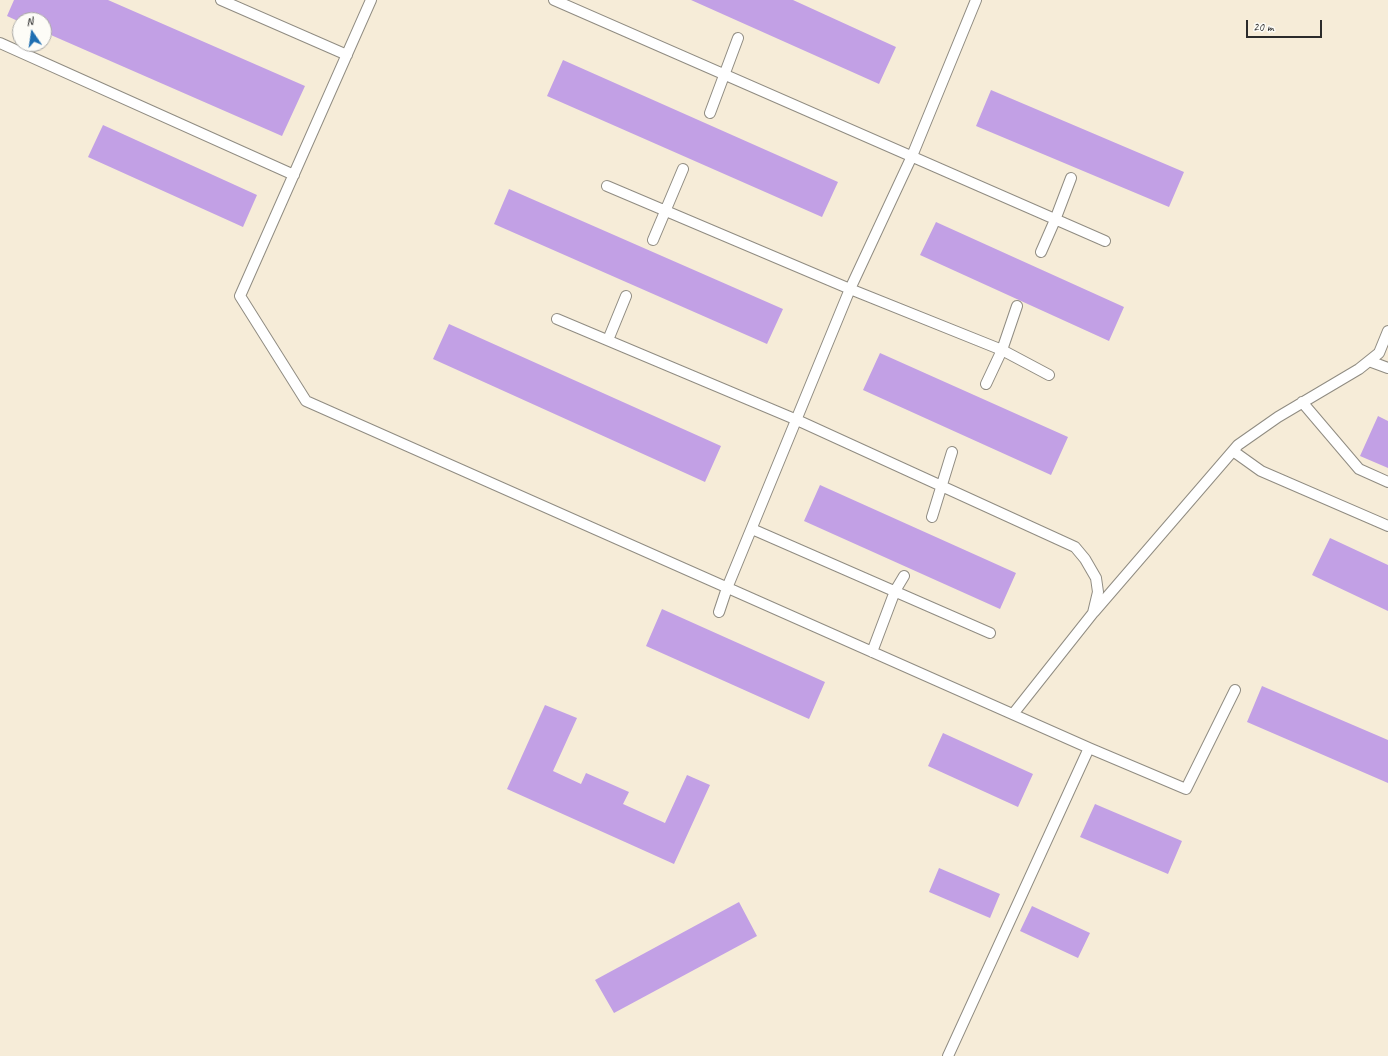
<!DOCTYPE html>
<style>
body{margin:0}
#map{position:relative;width:1388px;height:1056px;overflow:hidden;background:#f6ecd8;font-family:Caveat,sans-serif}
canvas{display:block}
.north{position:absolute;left:12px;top:12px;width:40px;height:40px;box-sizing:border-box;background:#fdfcf7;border:1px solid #a9a8a5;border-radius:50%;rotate:347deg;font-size:11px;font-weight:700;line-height:16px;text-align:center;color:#2b2b2b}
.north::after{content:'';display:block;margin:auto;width:14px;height:18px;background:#1f6fb2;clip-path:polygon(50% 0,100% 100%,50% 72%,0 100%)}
.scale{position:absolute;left:1246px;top:20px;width:76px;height:18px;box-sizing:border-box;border:2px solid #2b2b2b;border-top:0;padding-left:5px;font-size:12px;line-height:14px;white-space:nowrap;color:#2b2b2b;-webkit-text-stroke:3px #fdfcf7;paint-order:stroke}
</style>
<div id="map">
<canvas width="1388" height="1056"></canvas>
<div class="north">N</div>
<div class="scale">20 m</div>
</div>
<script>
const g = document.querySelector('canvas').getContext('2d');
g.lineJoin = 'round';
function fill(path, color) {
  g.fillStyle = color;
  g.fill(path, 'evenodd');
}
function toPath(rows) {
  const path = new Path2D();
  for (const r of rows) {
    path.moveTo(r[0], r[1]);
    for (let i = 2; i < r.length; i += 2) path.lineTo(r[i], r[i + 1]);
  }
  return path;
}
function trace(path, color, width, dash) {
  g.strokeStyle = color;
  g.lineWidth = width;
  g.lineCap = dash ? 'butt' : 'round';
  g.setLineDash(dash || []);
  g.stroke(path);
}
fill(toPath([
 [14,0,108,0,305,86,282,136,44,32,44,20,20,20,20,22,7,16],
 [691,0,793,0,896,47,879,84],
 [563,60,838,182,822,217,547,96],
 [991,90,1184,172,1169,207,976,126],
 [103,125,257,195,243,227,88,157],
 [509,189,783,309,767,344,494,224],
 [936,222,1124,307,1109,341,920,255],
 [449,324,721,446,705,482,433,359],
 [880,353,1068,437,1051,475,863,390],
 [1378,416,1388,421,1388,468,1360,456],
 [820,485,1016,573,1000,609,804,521],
 [1330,538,1388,565,1388,611,1312,575],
 [662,609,825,682,809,719,646,646],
 [1262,686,1388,740,1388,783,1247,722],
 [545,705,577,718,553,771,581,784,586,773,629,792,623,804,665,823,687,775,710,785,674,864,507,789],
 [943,733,1033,774,1018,807,928,766],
 [1095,804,1182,841,1168,874,1080,837],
 [939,868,1000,894,990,918,929,892],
 [739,902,757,936,614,1013,595,980],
 [1032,906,1090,933,1078,958,1020,931]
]), '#c2a0e5');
const service = toPath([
 [221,0,347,55],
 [371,0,240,296,306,401,1089,748],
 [554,0,1105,241],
 [0,43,294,175],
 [710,113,738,38],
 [607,186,850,289,1002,350,1049,375],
 [653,240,683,169],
 [1041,252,1055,220,1071,178],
 [557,319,797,420,1075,547,1085,559,1096,578,1098,592,1093,613,1013,714],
 [608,340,626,296],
 [1369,361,1388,368],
 [986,384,1002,350,1017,306],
 [1302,402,1359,469,1388,482],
 [1233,451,1261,471,1388,526],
 [932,517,952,452],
 [752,529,990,633],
 [719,612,727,588,850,289,912,156,976,0],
 [1094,612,1238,445,1278,417,1359,369,1379,353,1388,331],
 [872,652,895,591,904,576],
 [948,1056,1089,748,1186,789,1235,690]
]);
trace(service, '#908c82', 12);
trace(service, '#fff', 10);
</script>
